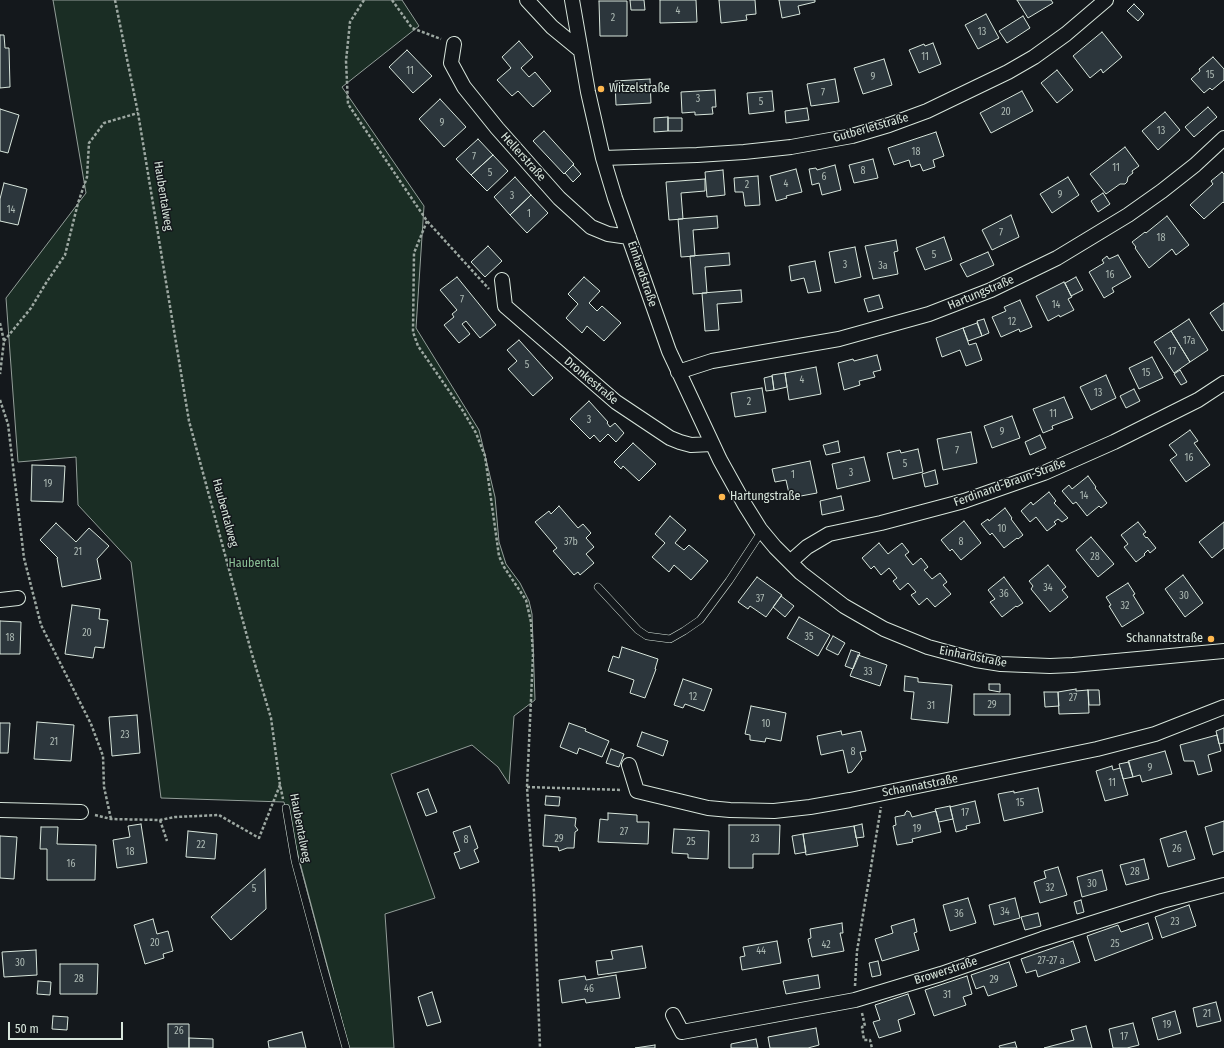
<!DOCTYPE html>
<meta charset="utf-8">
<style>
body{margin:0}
#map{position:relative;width:1224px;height:1048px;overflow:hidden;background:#14181c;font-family:"Fira Sans Condensed",sans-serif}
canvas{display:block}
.scale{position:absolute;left:8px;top:1022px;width:115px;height:18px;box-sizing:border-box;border:2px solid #d8e6dc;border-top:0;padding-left:5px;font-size:12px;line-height:14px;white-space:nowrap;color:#d8e6dc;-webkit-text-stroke:3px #14181c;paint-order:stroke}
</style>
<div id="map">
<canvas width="1224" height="1048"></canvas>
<div class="scale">50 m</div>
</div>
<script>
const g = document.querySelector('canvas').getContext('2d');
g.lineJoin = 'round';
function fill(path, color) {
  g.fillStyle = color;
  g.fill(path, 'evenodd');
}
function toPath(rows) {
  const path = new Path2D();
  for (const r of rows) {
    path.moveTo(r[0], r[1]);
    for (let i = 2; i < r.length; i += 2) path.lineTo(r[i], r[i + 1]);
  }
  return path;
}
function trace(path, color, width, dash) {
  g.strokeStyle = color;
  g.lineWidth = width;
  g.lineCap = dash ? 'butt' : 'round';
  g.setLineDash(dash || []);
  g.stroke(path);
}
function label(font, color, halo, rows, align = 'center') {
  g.font = font + ' "Fira Sans Condensed",sans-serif';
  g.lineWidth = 3;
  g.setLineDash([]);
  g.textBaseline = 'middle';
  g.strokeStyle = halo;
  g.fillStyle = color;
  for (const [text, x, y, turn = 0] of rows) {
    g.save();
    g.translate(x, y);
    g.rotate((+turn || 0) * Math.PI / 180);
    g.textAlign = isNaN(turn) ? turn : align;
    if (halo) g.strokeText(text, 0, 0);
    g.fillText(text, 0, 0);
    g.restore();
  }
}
const green = toPath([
 [53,0,402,0,419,26,342,87,424,206,416,328,479,430,495,497,499,542,506,564,520,583,529,601,532,614,535,700,514,716,509,784,498,767,472,745,391,774,435,898,385,914,394,1048,349,1048,284,802,161,798,131,562,78,505,76,457,18,462,6,298,86,193,53,0]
]);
fill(green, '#1a2d24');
trace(green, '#939e99', 1);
const building = toPath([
 [630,0,644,0,645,10,631,10,630,0],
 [660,0,696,0,697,22,660,23,660,0],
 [719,0,755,0,756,14,746,15,747,20,721,23,719,0],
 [779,0,815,0,815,2,798,6,800,14,782,18,779,0],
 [1017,0,1051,0,1053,3,1028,18,1017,0],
 [599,1,627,1,627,36,600,36,599,1],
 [1134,4,1144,14,1138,21,1127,11,1134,4],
 [986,14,999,38,978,49,965,25,986,14],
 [1023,16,1030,28,1007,43,999,31,1023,16],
 [1102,32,1122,57,1103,73,1101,69,1090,78,1073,56,1102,32],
 [0,35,4,35,5,48,9,48,10,87,0,88,0,35],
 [519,41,533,57,521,68,529,77,535,72,551,91,533,107,518,91,512,96,497,80,511,68,502,57,519,41],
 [933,43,941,64,919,73,909,50,924,44,925,46,933,43],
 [407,50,432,76,413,93,389,67,407,50],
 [1213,57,1224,69,1224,80,1212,90,1210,88,1204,93,1191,79,1200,71,1199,69,1213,57],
 [884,59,892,85,863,94,854,68,884,59],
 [1057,70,1073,90,1057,103,1041,83,1057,70],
 [650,79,651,103,616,105,615,81,650,79],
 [835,79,839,102,811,106,807,84,835,79],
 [715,90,716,107,712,107,713,114,695,115,695,112,682,113,681,92,715,90],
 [772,91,774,111,749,114,747,93,772,91],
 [1022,91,1033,111,991,133,980,113,1022,91],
 [440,99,466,127,444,147,419,119,440,99],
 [1208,107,1217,117,1194,137,1185,127,1208,107],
 [807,108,809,120,786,123,785,111,807,108],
 [0,109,19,115,8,153,0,151,0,109],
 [1165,112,1180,130,1158,150,1142,131,1165,112],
 [668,117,668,131,654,132,654,118,668,117],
 [668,118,682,118,682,131,668,131,668,118],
 [544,131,574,164,564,174,533,141,544,131],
 [936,132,944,156,933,160,935,167,923,171,920,164,911,167,909,160,894,165,888,148,936,132],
 [478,139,493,155,471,175,456,159,478,139],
 [1125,147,1139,166,1132,171,1133,173,1128,177,1127,182,1125,184,1120,184,1106,194,1090,174,1125,147],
 [493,155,508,171,487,191,471,175,493,155],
 [873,159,878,178,854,183,849,165,873,159],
 [573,165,581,174,573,182,565,173,573,165],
 [835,165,841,190,822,195,819,183,812,185,809,169,816,168,817,170,835,165],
 [796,169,802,192,786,196,787,198,776,201,770,176,796,169],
 [723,170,725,195,707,197,705,172,723,170],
 [1222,172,1224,174,1224,203,1223,202,1204,219,1190,205,1213,184,1211,181,1222,172],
 [758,176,760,205,745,206,743,192,735,192,734,178,758,176],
 [515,177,531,195,510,215,494,197,515,177],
 [1068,177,1079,195,1052,213,1040,194,1068,177],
 [705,179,705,191,681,193,683,219,669,220,666,182,705,179],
 [4,183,27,189,18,225,0,221,0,199,4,183],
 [1103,193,1110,204,1098,212,1091,201,1103,193],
 [531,195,548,213,527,233,510,215,531,195],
 [1011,215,1019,237,992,250,982,230,1011,215],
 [717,216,718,228,693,230,695,256,681,257,678,219,717,216],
 [1167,216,1189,245,1176,255,1172,249,1149,268,1135,248,1136,247,1132,242,1145,232,1146,233,1167,216],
 [944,237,952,260,925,270,916,248,944,237],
 [896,240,898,251,894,252,898,274,873,279,865,246,896,240],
 [488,246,502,261,485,277,471,262,488,246],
 [855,247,861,277,835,283,829,252,855,247],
 [988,252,994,265,967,277,960,264,988,252],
 [729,253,730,265,705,267,707,293,693,294,690,256,729,253],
 [1118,255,1131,277,1112,288,1114,292,1104,298,1089,272,1104,263,1102,260,1107,256,1109,259,1118,255],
 [815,261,821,291,808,293,804,278,791,281,789,266,815,261],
 [457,277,496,325,480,338,466,321,462,324,470,334,459,343,444,325,454,317,452,314,457,310,440,290,457,277],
 [584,277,600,291,589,303,597,311,602,306,621,323,604,341,587,326,582,333,566,318,578,304,568,294,584,277],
 [1076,277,1083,290,1071,296,1065,283,1076,277],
 [1064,282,1072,297,1068,299,1074,310,1060,317,1059,315,1048,321,1036,296,1064,282],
 [741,290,742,302,717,304,719,330,705,331,702,293,741,290],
 [879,295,883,308,868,312,864,299,879,295],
 [1020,300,1032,327,1020,332,1019,329,1001,337,992,317,1006,311,1004,307,1020,300],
 [1224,303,1224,330,1222,331,1210,313,1224,303],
 [984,319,989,333,982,336,977,321,984,319],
 [1189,319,1208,350,1190,362,1171,331,1189,319],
 [977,323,982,336,968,341,963,328,977,323],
 [963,328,969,345,976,343,982,360,966,366,960,350,942,357,936,338,963,328],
 [1171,331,1190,362,1174,373,1154,342,1171,331],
 [519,340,553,378,533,396,508,369,517,361,507,350,519,340],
 [877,355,881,370,873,372,875,377,859,381,860,385,844,390,838,363,853,359,854,361,877,355],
 [1152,357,1163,378,1139,389,1129,368,1152,357],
 [816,367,821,394,789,400,785,373,816,367],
 [1180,370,1187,382,1181,385,1174,374,1180,370],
 [785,373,787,387,774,390,772,375,785,373],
 [1106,375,1116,398,1091,410,1080,387,1106,375],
 [772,376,774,390,766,391,764,378,772,376],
 [762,388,766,412,735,417,731,393,762,388],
 [1134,389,1140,401,1126,408,1120,396,1134,389],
 [1064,397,1073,418,1052,426,1053,429,1043,433,1033,409,1064,397],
 [589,401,608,422,607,423,610,427,615,423,624,433,616,442,608,434,600,442,594,435,590,439,570,419,589,401],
 [1012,416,1020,438,992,448,984,426,1012,416],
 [1190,430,1198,441,1194,443,1210,465,1186,482,1170,460,1177,455,1169,445,1190,430],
 [971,432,977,463,943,470,937,439,971,432],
 [1040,435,1046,448,1030,455,1025,442,1040,435],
 [838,441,840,452,826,455,823,445,838,441],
 [633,443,656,464,639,481,623,466,621,469,614,462,633,443],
 [918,449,923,472,893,479,887,453,900,450,901,453,918,449],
 [864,457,870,481,837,489,832,464,864,457],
 [810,461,817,493,790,498,786,480,775,482,772,469,810,461],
 [32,465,65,466,63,502,31,501,32,465],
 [935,470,938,484,925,487,922,474,935,470],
 [1088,476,1096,487,1095,488,1107,503,1101,508,1099,506,1087,516,1076,502,1073,504,1062,491,1069,485,1072,489,1088,476],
 [1049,492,1056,501,1054,503,1068,518,1062,522,1058,519,1054,522,1056,524,1047,531,1036,517,1030,522,1021,511,1031,502,1033,505,1049,492],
 [841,496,844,510,822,515,820,501,841,496],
 [559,506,578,528,583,524,591,533,586,538,594,547,586,554,594,563,580,575,578,572,574,575,553,551,557,548,535,522,549,511,551,514,559,506],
 [1005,508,1012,518,1011,519,1023,535,1018,539,1017,538,1004,548,992,533,990,535,981,524,988,519,989,521,1005,508],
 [670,516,686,530,675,543,684,550,689,545,708,561,691,580,674,565,669,572,652,557,665,543,655,534,670,516],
 [964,521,981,543,961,560,952,549,950,551,941,540,964,521],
 [1138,522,1146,532,1143,534,1146,538,1147,537,1156,548,1150,553,1148,550,1144,554,1145,555,1136,562,1124,547,1128,544,1121,535,1138,522],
 [1224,522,1224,548,1212,558,1199,542,1224,522],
 [56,523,76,542,89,528,109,546,97,559,101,579,62,587,57,558,58,558,40,540,56,523],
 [1091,537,1114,564,1098,577,1076,550,1091,537],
 [879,543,888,554,902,543,909,552,905,555,913,565,921,558,928,567,924,570,932,579,940,573,947,582,943,585,951,594,935,607,927,598,919,605,911,595,916,592,908,583,900,590,893,581,897,578,889,568,881,575,874,566,871,569,862,558,879,543],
 [1048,565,1066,587,1062,590,1068,597,1050,612,1031,589,1033,586,1029,581,1048,565],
 [1183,575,1203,603,1185,617,1165,589,1183,575],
 [757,577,782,595,766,617,750,606,748,609,738,602,757,577],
 [1004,577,1023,603,1017,607,1016,606,1002,617,990,602,995,599,988,590,1004,577],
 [1128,583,1135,594,1133,595,1144,613,1122,627,1109,606,1111,605,1106,597,1128,583],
 [781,596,794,606,785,617,773,607,781,596],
 [72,605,100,609,99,619,108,620,104,648,95,647,93,658,65,654,72,605],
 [799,617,830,635,818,656,787,638,799,617],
 [0,621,21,622,20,654,0,654,0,621],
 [833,636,845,643,838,655,826,649,833,636],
 [622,647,658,659,655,669,656,669,645,698,630,693,634,680,608,671,613,656,619,658,622,647],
 [851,650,860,653,853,669,845,666,851,650],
 [858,655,887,665,880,686,850,676,858,655],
 [905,676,918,678,918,682,952,685,948,723,911,719,914,692,904,691,905,676],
 [683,679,712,689,704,711,685,704,683,708,674,705,683,679],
 [989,684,1000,684,1000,692,989,690,989,684],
 [1076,689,1076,691,1088,690,1089,713,1059,714,1058,692,1076,689],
 [1088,690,1099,690,1100,705,1089,705,1088,690],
 [1044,692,1058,692,1059,706,1045,707,1044,692],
 [974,694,1010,694,1010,715,974,715,974,694],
 [751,706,786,713,781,741,766,738,765,742,750,740,750,735,745,734,751,706],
 [137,715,140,753,112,756,109,717,137,715],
 [37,722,74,725,71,761,34,759,37,722],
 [0,723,10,723,8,753,0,753,0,723],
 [569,723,586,729,585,731,609,741,602,757,579,748,577,754,560,747,569,723],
 [1224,728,1224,743,1219,744,1216,731,1224,728],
 [841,731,842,735,861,731,866,751,860,752,862,759,852,772,848,773,843,750,821,755,817,736,841,731],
 [642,732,668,741,663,756,637,746,642,732],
 [1217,735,1221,751,1208,755,1212,771,1198,775,1194,761,1184,761,1180,745,1217,735],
 [611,749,624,754,619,767,606,763,611,749],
 [1165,751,1172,774,1142,782,1140,775,1133,777,1128,761,1165,751],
 [1129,762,1133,777,1123,779,1119,764,1129,762],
 [1112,766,1113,770,1120,768,1128,795,1105,801,1096,771,1112,766],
 [1038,788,1043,812,1004,821,998,794,1014,791,1014,793,1038,788],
 [428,789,437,812,426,816,417,793,428,789],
 [546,796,560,797,559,806,545,805,546,796],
 [975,801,980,823,966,826,967,829,956,832,950,807,975,801],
 [950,806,953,819,939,822,935,809,950,806],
 [907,811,910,812,912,817,936,811,941,832,912,839,913,842,897,845,893,826,896,825,895,817,905,815,905,813,907,811],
 [608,813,637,815,637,822,649,822,648,844,598,842,600,819,608,820,608,813],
 [545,815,576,818,575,826,578,830,575,832,574,848,567,848,559,851,558,847,543,846,545,815],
 [1224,821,1224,851,1213,855,1205,827,1224,821],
 [141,824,147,863,117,868,113,840,130,837,128,826,141,824],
 [862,824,864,837,856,838,854,826,862,824],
 [729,825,780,825,779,854,753,854,753,868,729,868,729,825],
 [470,826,478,848,474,850,479,862,460,869,454,853,460,851,453,832,470,826],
 [854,826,858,846,806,855,803,834,854,826],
 [41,827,58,827,57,844,96,845,95,880,47,880,47,849,40,849,41,827],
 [674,829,709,831,708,859,688,858,688,854,672,853,674,829],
 [188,831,217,834,215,859,186,857,188,831],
 [1186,831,1195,859,1168,867,1160,839,1186,831],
 [803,834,806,852,795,854,792,836,803,834],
 [0,836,17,837,14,879,0,878,0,836],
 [1144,859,1149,879,1126,885,1120,865,1144,859],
 [1058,867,1067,895,1040,903,1034,882,1046,878,1044,871,1058,867],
 [265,869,266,909,231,940,211,917,265,869],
 [1102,870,1107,890,1082,897,1077,877,1102,870],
 [968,898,976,923,950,931,943,905,968,898],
 [1015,898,1020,918,994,925,989,905,1015,898],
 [1081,900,1084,912,1077,914,1074,902,1081,900],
 [1189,905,1196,926,1162,938,1155,917,1189,905],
 [1038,913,1041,926,1025,930,1021,917,1038,913],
 [153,919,157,934,168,931,173,951,163,954,164,958,145,964,134,925,153,919],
 [914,919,917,932,914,933,919,950,882,961,875,939,893,933,891,926,914,919],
 [842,923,843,933,840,933,844,951,812,957,808,939,811,938,810,929,842,923],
 [1148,923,1153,939,1095,961,1087,936,1118,925,1121,932,1148,923],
 [777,941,781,963,742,970,740,957,745,956,743,947,777,941],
 [1073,941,1080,962,1038,977,1036,970,1026,973,1021,959,1073,941],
 [642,946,646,968,598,975,596,961,613,959,611,951,642,946],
 [36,950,37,975,4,977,2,952,36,950],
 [878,961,881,975,872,977,869,963,878,961],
 [1009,962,1017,986,988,996,984,986,976,989,971,975,1009,962],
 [60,964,98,964,97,994,60,994,60,964],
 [616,975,620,998,586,1003,585,999,562,1003,559,980,585,976,586,980,616,975],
 [818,975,820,988,786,994,783,981,818,975],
 [967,976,972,994,963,997,966,1005,934,1016,925,990,967,976],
 [38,981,51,982,50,995,37,994,38,981],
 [432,992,441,1022,427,1026,418,997,432,992],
 [908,994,915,1014,898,1020,901,1031,879,1038,873,1022,880,1020,875,1005,908,994],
 [1216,1002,1221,1021,1197,1027,1193,1008,1216,1002],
 [1175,1011,1181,1033,1158,1040,1152,1018,1175,1011],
 [53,1016,68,1017,67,1030,52,1029,53,1016],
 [1133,1023,1139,1045,1127,1048,1113,1048,1109,1029,1133,1023],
 [168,1024,189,1024,189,1048,168,1048,168,1024],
 [1086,1026,1092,1048,1044,1048,1074,1040,1071,1030,1086,1026],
 [816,1028,819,1045,808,1048,770,1048,768,1037,816,1028],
 [302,1032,306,1048,269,1048,268,1041,302,1032],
 [189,1038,213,1039,213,1048,189,1048,189,1038],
 [756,1039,758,1048,731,1048,731,1044,756,1039],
 [1015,1042,1017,1048,1000,1048,999,1046,1015,1042],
 [655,1045,655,1048,635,1048,655,1045]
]);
fill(building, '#2c363c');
trace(building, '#d8e6dc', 1);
const lane = toPath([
 [598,587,638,630,647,636,670,639,684,631,700,620,729,581,762,531],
 [286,808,295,861,323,966,346,1048]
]);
const street = toPath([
 [527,0,552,27,580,50],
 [572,0,588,92,603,158,615,198,669,351,720,460,745,505,760,529,775,547,801,573,844,606,884,629,928,647,976,660,1001,664,1050,666,1073,665,1224,651],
 [454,44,451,63,464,87,497,128,559,198,591,227,608,234,629,237],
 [603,158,697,155,744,152,791,147,852,136,889,125,927,111,1008,72,1034,57,1066,34,1106,0],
 [502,280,505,306,616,402,670,438,680,442,691,445,712,444],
 [678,372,712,361,839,339,929,314,991,290,1057,258,1128,215,1162,191,1195,165,1224,138],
 [790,562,807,547,829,534,881,523,964,501,1044,473,1114,442,1198,400,1224,383],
 [0,600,18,598],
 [629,765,637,791,708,808,730,810,774,811,810,807,850,800,1097,749,1155,734,1224,707],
 [0,810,81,812],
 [673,1015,682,1032,855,1000,941,974,1042,939,1162,901,1224,885]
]);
trace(lane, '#d8e6dc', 8);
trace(street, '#d8e6dc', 16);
trace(toPath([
 [115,0,138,113,189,421,251,651,271,718,280,785,283,799],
 [364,0,350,22,346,61,348,104,427,221,489,289],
 [392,0,412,28,441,39],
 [427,221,414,253,413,332,418,346,463,411,476,433,485,456,499,556,504,567,526,600,531,622,533,655,527,787,534,892,540,1048],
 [0,323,4,341,0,374],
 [4,341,31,308,46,283,65,255,78,203,87,177,89,143,104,123,138,113],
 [0,400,8,424,24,558,41,625,91,724,103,756,104,787,111,819],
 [527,787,622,790],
 [95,815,111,819,160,820,175,817,219,815,259,838,280,785],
 [160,820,167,841],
 [855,986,857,951,881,807],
 [862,1013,865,1026,862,1027,864,1040,870,1040,872,1048]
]), '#9da8a2', 2.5, [3, 2]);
trace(lane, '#14181c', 7);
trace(street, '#14181c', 14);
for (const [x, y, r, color] of [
 [601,89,4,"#ffb74d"],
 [722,497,4,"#ffb74d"],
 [1211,639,4,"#ffb74d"]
]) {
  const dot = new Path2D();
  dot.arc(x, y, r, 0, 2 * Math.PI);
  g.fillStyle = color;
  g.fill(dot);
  trace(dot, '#14181c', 1.5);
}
label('10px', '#adbab4', null, [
 ["4",678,11],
 ["2",613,18],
 ["13",982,32],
 ["11",925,57],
 ["11",410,71],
 ["15",1210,75],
 ["9",873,77],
 ["7",823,93],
 ["3",698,99],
 ["5",761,102],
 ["20",1006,112],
 ["9",442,123],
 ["13",1161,131],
 ["18",916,152],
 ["7",474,157],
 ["11",1116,168],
 ["8",863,171],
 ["5",490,173],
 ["6",824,177],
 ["4",786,184],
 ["2",747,185],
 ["9",1060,195],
 ["3",512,196],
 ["14",11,210],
 ["1",529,214],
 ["7",1001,233],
 ["18",1161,238],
 ["5",934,255],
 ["3",845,265],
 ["3a",883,266],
 ["16",1110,275],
 ["7",462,300],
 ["14",1056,305],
 ["12",1012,322],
 ["17a",1189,341],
 ["17",1172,352],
 ["5",527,365],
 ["15",1146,373],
 ["4",802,380],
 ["13",1098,393],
 ["2",749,402],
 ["11",1053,414],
 ["3",589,420],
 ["9",1002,432],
 ["7",957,451],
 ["16",1189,458],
 ["5",905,464],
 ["3",851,473],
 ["1",793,475],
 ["19",48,484],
 ["14",1084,496],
 ["10",1002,529],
 ["37b",571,542],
 ["8",961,542],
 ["21",78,552],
 ["28",1095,557],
 ["34",1048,588],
 ["36",1004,594],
 ["30",1184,596],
 ["37",760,599],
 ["32",1125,606],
 ["20",87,633],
 ["35",809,637],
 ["18",10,638],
 ["33",868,672],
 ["12",693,697],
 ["27",1073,698],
 ["29",992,705],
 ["31",931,706],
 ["10",766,724],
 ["23",125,735],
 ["21",54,742],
 ["8",853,752],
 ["9",1150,768],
 ["11",1112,783],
 ["15",1020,803],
 ["17",965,813],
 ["19",917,829],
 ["27",624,832],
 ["29",559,839],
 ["23",755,839],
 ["8",466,840],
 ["25",691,842],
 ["22",201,845],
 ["26",1177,849],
 ["18",130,852],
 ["16",71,864],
 ["28",1135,872],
 ["30",1092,884],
 ["32",1050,888],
 ["5",254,889],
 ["34",1005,912],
 ["36",959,914],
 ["23",1175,922],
 ["20",155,943],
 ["25",1115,944],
 ["42",826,945],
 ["44",761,951],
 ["27-27 a",1051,961],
 ["30",20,963],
 ["28",79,979],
 ["29",994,980],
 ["46",589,989],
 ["31",947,995],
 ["21",1207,1014],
 ["19",1167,1025],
 ["26",179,1031],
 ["17",1124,1037]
]);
label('12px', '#d8e6dc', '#14181c', [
 ["Witzelstraße",609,89],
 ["Hartungstraße",730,497],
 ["Schannatstraße",1203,639,"right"]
], 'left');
label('12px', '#d8e6dc', '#14181c', [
 ["Gutberletstraße",871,128,-16],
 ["Hellerstraße",523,157,48],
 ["Haubentalweg",163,196,81],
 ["Einhardstraße",642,274,71],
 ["Hartungstraße",981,293,-23],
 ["Dronkestraße",591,381,40],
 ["Ferdinand-Braun-Straße",1010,483,-20],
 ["Haubentalweg",225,513,75],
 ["Einhardstraße",973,657,11],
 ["Schannatstraße",920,786,-11],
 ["Haubentalweg",300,828,79],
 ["Browerstraße",946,971,-18]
]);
label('12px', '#8ac095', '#14181c', [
 ["Haubental",254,564]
]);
</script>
